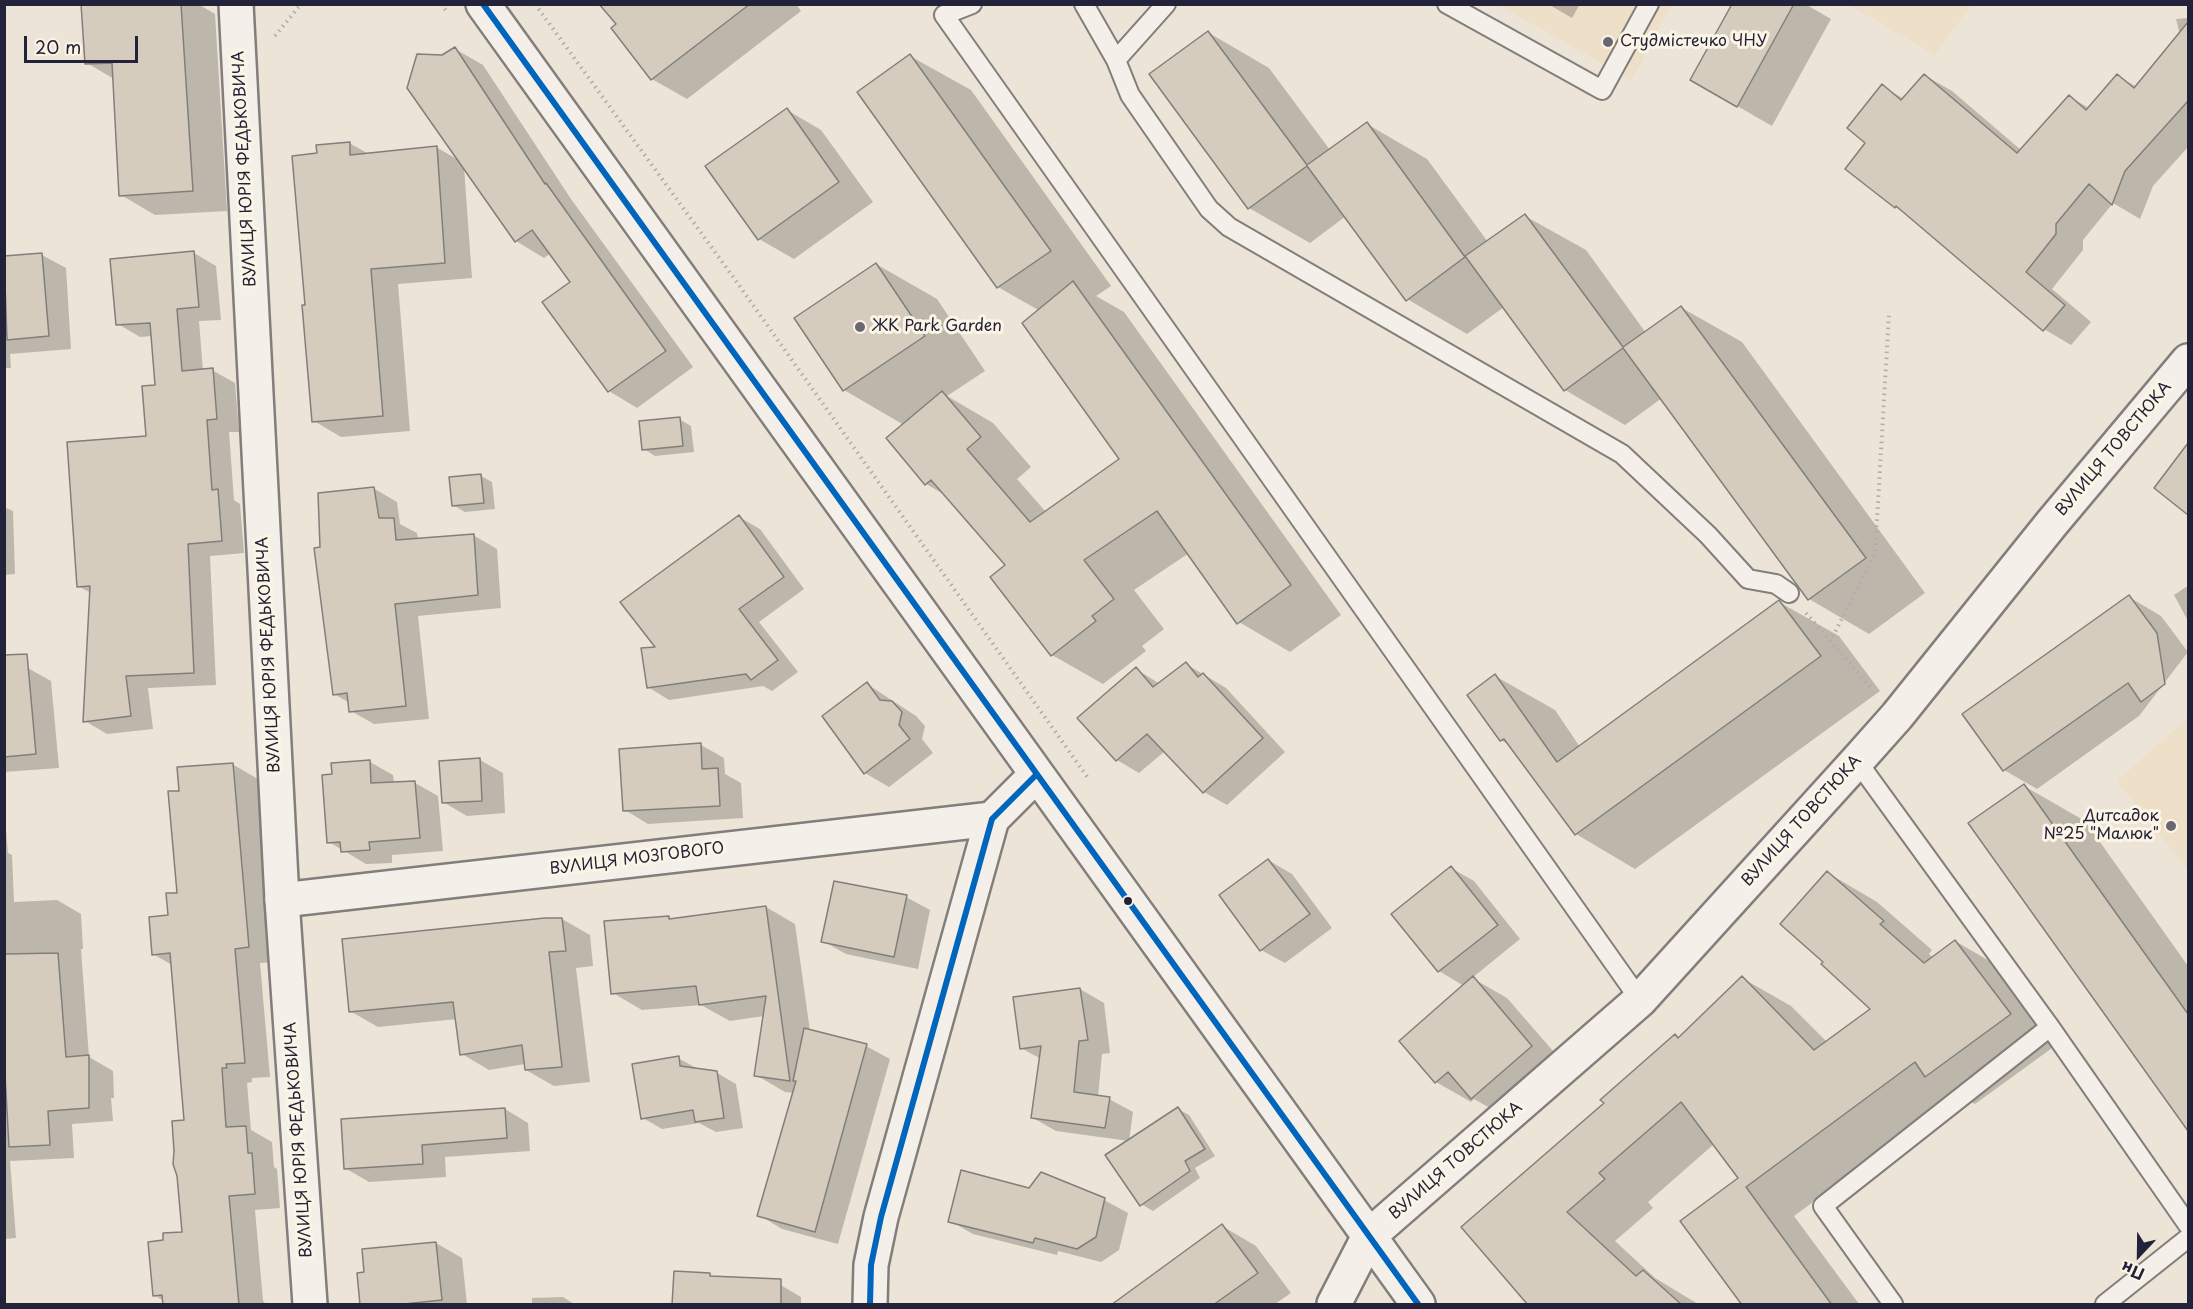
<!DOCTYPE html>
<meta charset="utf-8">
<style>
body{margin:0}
#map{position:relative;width:2193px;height:1309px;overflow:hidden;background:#ece4d6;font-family:"Playpen Sans",sans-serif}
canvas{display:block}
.frame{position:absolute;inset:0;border:6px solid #22223b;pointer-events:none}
.north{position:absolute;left:2109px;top:1225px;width:60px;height:60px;-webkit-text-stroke:4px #fcf5e5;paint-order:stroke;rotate:202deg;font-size:16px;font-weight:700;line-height:24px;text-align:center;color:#22223b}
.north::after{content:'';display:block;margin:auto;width:21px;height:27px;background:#22223b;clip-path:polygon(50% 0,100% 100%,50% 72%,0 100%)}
.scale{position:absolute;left:24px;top:36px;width:114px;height:27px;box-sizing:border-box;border:3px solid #22223b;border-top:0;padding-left:8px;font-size:18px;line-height:21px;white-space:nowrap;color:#22223b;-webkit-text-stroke:4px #fcf5e5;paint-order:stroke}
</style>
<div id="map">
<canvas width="2193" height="1309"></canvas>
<div class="frame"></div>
<div class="north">Пн</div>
<div class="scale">20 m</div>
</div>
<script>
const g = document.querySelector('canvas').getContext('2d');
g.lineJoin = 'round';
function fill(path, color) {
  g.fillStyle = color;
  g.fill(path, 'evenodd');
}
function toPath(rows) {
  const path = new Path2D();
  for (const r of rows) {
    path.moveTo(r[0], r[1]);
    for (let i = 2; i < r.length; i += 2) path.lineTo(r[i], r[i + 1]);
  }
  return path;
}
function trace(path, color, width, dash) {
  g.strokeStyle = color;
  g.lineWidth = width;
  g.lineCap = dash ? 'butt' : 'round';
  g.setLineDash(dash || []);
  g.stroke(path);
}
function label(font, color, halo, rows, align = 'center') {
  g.font = font + ' "Playpen Sans",sans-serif';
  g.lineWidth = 6;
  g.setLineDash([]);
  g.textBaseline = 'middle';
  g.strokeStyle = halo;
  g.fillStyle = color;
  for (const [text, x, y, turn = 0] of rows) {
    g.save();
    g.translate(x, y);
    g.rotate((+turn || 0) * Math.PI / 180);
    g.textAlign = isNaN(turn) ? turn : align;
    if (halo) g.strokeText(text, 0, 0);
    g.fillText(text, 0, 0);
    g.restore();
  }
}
fill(toPath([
 [1498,5,1671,5,1632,80],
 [1849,5,1971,5,1935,55],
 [2188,718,2188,871,2117,781]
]), '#eedfc8');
fill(toPath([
 [82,4,198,4,215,14,227,211,155,215,121,195,114,79,87,63],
 [601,4,796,4,801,11,687,99,652,79,614,28,619,24],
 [1548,4,1580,4,1572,18],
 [1733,4,1805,4,1831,19,1772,126,1692,80],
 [2188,18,2188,147,2153,186,2140,219,2113,203,2083,240,2083,250,2052,289,2091,322,2071,345,2044,329,1907,214,1895,207,1867,143,1882,86,1904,99,1924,75,1952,91,2021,150,2070,97,2089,108,2118,76,2137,87,2180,35,2176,19],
 [1209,33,1269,68,1330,150,1367,124,1427,159,1488,242,1525,216,1586,250,1646,333,1682,308,1742,342,1925,593,1869,634,1809,599,1662,398,1625,425,1565,390,1504,307,1467,334,1407,299,1346,216,1310,243,1249,208],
 [455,49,483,65,571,199,693,367,637,408,609,391,572,282,551,253,544,258,516,241,464,167,472,278,398,284,410,431,341,437,314,421,307,306,319,154,349,143,369,154,436,147,460,161,443,57],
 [910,56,971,90,1111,286,1096,296,1124,312,1341,615,1290,652,1239,622,1189,553,1134,590,1164,629,1142,646,1146,651,1103,684,1052,655,1007,566,947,496,926,484,904,425,844,390,876,264,937,299,985,371,947,396,993,423,1031,467,1017,479,1046,512,1121,459,1040,311,998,287],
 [787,110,821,130,873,202,794,259,759,239,707,166],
 [194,253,216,266,221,320,199,321,203,371,212,370,235,383,239,432,229,432,234,500,240,504,244,553,210,556,216,685,148,688,153,729,107,734,85,721,91,593,78,586,148,438,157,386,152,336,140,337,118,324],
 [42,255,66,268,71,349,10,354,11,368,4,368,4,257],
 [679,419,691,426,694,452,655,456,644,449],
 [481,476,492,482,495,509,465,512,453,505],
 [373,488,397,502,400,524,417,533,418,539,473,535,497,549,501,608,418,616,429,719,374,724,351,711,350,703,334,694,322,548],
 [4,507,13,511,15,574,4,575],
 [739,517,760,529,804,589,759,622,798,672,772,691,763,686,669,700,648,687,658,649],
 [2186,587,2188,588,2188,621,2174,595],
 [2129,597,2161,616,2188,652,2139,716,2037,789,2004,770],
 [1779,602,1839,636,1880,691,1635,869,1576,834,1511,746,1501,740,1495,676,1555,710,1580,747],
 [1186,664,1226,688,1285,752,1227,805,1204,792,1165,751,1139,773,1117,760,1136,669,1160,684],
 [26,667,51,681,59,768,4,772,4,668],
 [867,684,916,716,925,726,922,739,933,753,889,787,865,773,825,716],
 [701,745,724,758,725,774,741,783,743,818,648,824,625,810],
 [480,760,503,773,505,813,467,816,443,802],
 [370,762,393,775,394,784,415,783,438,796,443,851,392,855,392,863,366,864,329,842,334,776],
 [232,764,258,779,274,962,260,963,270,1077,252,1078,252,1082,247,1083,251,1130,272,1142,274,1167,277,1169,280,1208,255,1210,263,1301,266,1304,164,1304,164,1301,154,1295,184,1233,185,1121,172,965,153,954,178,894,180,792],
 [2024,786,2085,821,2188,966,2188,1127,1971,823],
 [4,806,8,853,12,855,14,902,57,900,81,914,83,949,81,949,89,1057,113,1071,114,1098,111,1098,113,1121,72,1124,74,1158,10,1161,16,1238,4,1239],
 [1268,860,1292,874,1332,928,1285,963,1261,950],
 [1451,868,1474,881,1520,939,1472,978,1507,998,1566,1066,1506,1117,1474,1099,1471,1102,1436,1082,1464,986,1439,971,1393,914],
 [1828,873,1877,902,1932,950,1929,954,1933,958,1955,941,2005,970,2059,1043,1975,1104,1959,1095,1794,1216,1859,1304,1743,1304,1740,1178,1714,1144,1648,1202,1653,1208,1615,1241,1655,1278,1698,1304,1528,1304,1606,1104,1675,1036,1680,1038,1742,978,1791,1006,1827,1042,1873,1009],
 [906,897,930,910,918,969,846,954,823,941],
 [766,907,795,924,810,1031,866,1046,890,1059,838,1244,782,1229,759,1215,794,1093,785,1092,756,1075,764,1016,730,1021,701,1005,642,1010,613,993,668,917,673,920],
 [562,919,590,935,593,966,576,968,590,1082,554,1086,526,1070,525,1064,489,1070,462,1054,457,1019,378,1027,350,1011],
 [1080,989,1104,1003,1110,1053,1102,1054,1098,1097,1109,1099,1133,1112,1129,1141,1056,1131,1033,1118,1041,1059,1021,1048],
 [678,1058,698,1069,717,1073,736,1084,743,1128,716,1132,699,1123,662,1129,643,1118],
 [505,1109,528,1123,530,1151,445,1157,446,1177,369,1182,345,1168],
 [1178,1109,1189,1115,1215,1156,1195,1168,1200,1178,1153,1211,1141,1204],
 [1029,1190,1104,1200,1128,1213,1119,1250,1101,1262,1058,1251,1057,1255,973,1234,950,1221],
 [1222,1226,1256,1246,1291,1293,1275,1304,1114,1304],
 [436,1243,462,1258,467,1304,362,1304],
 [709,1274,715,1278,772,1280,801,1297,801,1304,674,1304],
 [563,1297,574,1304,532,1304,532,1298]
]), '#0003');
const building = toPath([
 [81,4,181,4,193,191,119,196,112,63,85,64,81,4],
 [599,4,750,4,651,80,611,28,616,24,599,4],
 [1732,4,1794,4,1737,107,1690,80,1732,4],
 [2188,22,2188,101,2125,171,2112,205,2089,184,2056,224,2056,234,2026,272,2065,305,2043,331,1896,206,1895,208,1845,169,1865,143,1847,128,1882,84,1901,100,1924,74,2017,153,2069,95,2086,110,2117,74,2134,88,2188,22],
 [1208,31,1307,165,1367,122,1465,257,1406,301,1307,166,1248,209,1149,74,1208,31],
 [455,47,545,184,546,183,666,351,608,392,542,302,570,282,532,230,515,242,407,88,417,54,442,55,455,47],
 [910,54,1051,251,997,288,857,92,910,54],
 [787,108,839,182,758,240,705,166,787,108],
 [350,142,350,155,437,146,445,263,371,269,383,416,312,422,302,305,305,305,292,156,317,153,316,145,350,142],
 [1525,214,1623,347,1681,306,1866,558,1808,600,1623,348,1564,391,1465,256,1525,214],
 [194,251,199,307,177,309,182,371,213,368,217,419,207,420,212,490,218,489,222,541,188,544,194,673,126,676,131,716,83,722,90,586,77,587,67,442,146,436,142,386,155,385,150,323,116,325,110,259,194,251],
 [42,253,49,336,7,340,4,256,42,253],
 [876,263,925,336,843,391,794,318,876,263],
 [1073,281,1291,585,1237,624,1157,511,1084,560,1114,599,1092,616,1096,621,1051,656,990,577,1005,565,931,480,925,485,886,438,942,391,981,437,967,449,1030,522,1119,459,1022,323,1073,281],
 [680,417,683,446,642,450,639,421,680,417],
 [2188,443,2188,515,2154,488,2188,443],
 [481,474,484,503,452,506,449,477,481,474],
 [374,487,379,518,394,518,396,540,474,534,478,595,395,604,406,706,349,712,347,693,333,695,314,548,320,547,318,493,374,487],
 [739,515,784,577,739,609,778,660,751,680,746,674,647,688,641,648,655,647,620,602,739,515],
 [2129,595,2157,633,2165,684,2141,702,2128,683,2003,771,1962,714,2129,595],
 [1779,600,1821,656,1575,835,1504,739,1500,741,1467,695,1495,674,1557,762,1779,600],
 [27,654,36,754,4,757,4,655,27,654],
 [1186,662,1198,677,1203,673,1263,738,1203,793,1147,734,1116,761,1077,718,1136,667,1153,687,1186,662],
 [867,682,880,700,892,701,902,712,899,725,910,739,864,774,822,716,867,682],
 [701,743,702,769,718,768,720,806,623,811,619,749,701,743],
 [480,758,482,801,442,803,439,761,480,758],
 [370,760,371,783,415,781,420,838,369,842,370,850,341,852,340,842,327,843,322,775,332,774,331,763,370,760],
 [233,763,249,947,235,949,245,1063,226,1064,227,1068,222,1068,226,1127,246,1126,248,1153,252,1153,255,1194,229,1196,239,1305,163,1305,162,1295,153,1296,148,1242,163,1240,163,1233,182,1232,177,1176,173,1164,174,1151,172,1121,184,1120,170,953,152,955,149,917,168,915,166,893,177,893,168,791,179,791,177,767,233,763],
 [2024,784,2188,1014,2188,1131,1968,823,2024,784],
 [1268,859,1310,914,1260,951,1219,895,1268,859],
 [1451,866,1498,925,1438,972,1391,914,1451,866],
 [1827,871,1884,921,1880,924,1924,963,1955,940,2011,1014,1925,1077,1915,1062,1746,1187,1832,1305,1742,1305,1680,1221,1738,1178,1681,1102,1599,1173,1605,1179,1567,1212,1636,1276,1643,1270,1682,1305,1528,1305,1461,1227,1604,1103,1600,1100,1675,1034,1678,1038,1742,976,1814,1050,1870,1009,1821,964,1823,962,1780,924,1827,871],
 [834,881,907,895,894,957,821,942,834,881],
 [766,906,790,1081,754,1076,766,996,699,1005,696,986,611,994,604,921,669,916,669,919,766,906],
 [545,918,562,918,566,951,549,952,562,1067,525,1070,522,1045,460,1055,453,1002,349,1012,342,939,545,918],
 [58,953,66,1057,89,1055,89,1108,48,1111,50,1145,9,1147,4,1056,4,954,58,953],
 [1473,976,1532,1046,1471,1099,1448,1072,1435,1083,1399,1041,1473,976],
 [1080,988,1088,1040,1079,1041,1074,1092,1110,1097,1105,1128,1031,1118,1041,1046,1020,1049,1013,997,1080,988],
 [804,1028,867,1044,815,1232,757,1216,796,1081,793,1081,804,1028],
 [679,1056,680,1066,717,1071,724,1118,695,1122,693,1110,641,1119,632,1064,679,1056],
 [1178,1107,1205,1149,1185,1161,1190,1171,1140,1206,1105,1155,1178,1107],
 [505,1108,507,1138,422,1145,423,1164,344,1169,341,1119,505,1108],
 [961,1170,1029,1188,1041,1172,1105,1198,1096,1237,1077,1249,1035,1238,1033,1243,948,1222,961,1170],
 [1222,1224,1258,1273,1213,1305,1111,1305,1222,1224],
 [436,1242,442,1300,394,1305,360,1305,357,1273,364,1272,362,1249,436,1242],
 [674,1271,710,1273,710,1276,781,1279,781,1305,672,1305,674,1271]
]);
fill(building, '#d5ccbe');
trace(building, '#817e7c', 1.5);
const lane = toPath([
 [972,4,944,15,1640,1000],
 [1084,4,1116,60],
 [1166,4,1116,60,1130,95,1209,209,1229,227,1622,454,1708,535,1748,579,1776,584,1789,593],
 [1447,4,1602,90,1649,4],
 [1857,761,2050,1027,2188,1225],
 [1893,1304,1823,1206,2050,1027],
 [2105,1304,2188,1238]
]);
const street = toPath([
 [282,900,992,819],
 [1334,1304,1369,1236,1640,1000,1857,761,1897,716,2052,523,2188,361]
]);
const secondary = toPath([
 [236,4,282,900,310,1304],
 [483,4,1418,1304],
 [870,1304,871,1265,881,1217,992,819,1036,775]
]);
trace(lane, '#817e7c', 22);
trace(street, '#817e7c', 38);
trace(secondary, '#817e7c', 38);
trace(toPath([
 [441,4,447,12],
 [535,4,731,274,1088,778],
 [275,36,301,4],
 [1806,613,1872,689],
 [1830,642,1875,554,1889,314]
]), '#afacaa', 4, [1.5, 4.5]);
trace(lane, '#f4f0e9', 18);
trace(street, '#f4f0e9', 33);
trace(secondary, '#f4f0e9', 33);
trace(toPath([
 [483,4,1418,1304],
 [870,1304,871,1265,881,1217,992,819,1036,775]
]), '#0065bd', 6);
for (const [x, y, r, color] of [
 [1608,42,6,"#696671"],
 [860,327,6,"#696671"],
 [2171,826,6,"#696671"],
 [1128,901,5,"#22223b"]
]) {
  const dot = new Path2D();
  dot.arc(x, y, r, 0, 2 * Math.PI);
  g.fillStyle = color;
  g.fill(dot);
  trace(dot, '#fcf5e5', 2);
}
label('16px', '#22223b', '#fcf5e5', [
 ["Студмістечко ЧНУ",1620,42],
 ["ЖК Park Garden",872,327],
 ["Дитсадок",2159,817,"right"],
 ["№25 \"Малюк\"",2159,835,"right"]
], 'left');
label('16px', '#22223b', '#fcf5e5', [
 ["ВУЛИЦЯ ЮРІЯ ФЕДЬКОВИЧА",245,169,-93],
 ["ВУЛИЦЯ ТОВСТЮКА",2114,449,-50],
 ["ВУЛИЦЯ ЮРІЯ ФЕДЬКОВИЧА",269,655,-93],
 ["ВУЛИЦЯ ТОВСТЮКА",1802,821,-48],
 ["ВУЛИЦЯ МОЗГОВОГО",637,859,-7],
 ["ВУЛИЦЯ ЮРІЯ ФЕДЬКОВИЧА",299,1140,-94],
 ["ВУЛИЦЯ ТОВСТЮКА",1456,1161,-41]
]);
</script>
